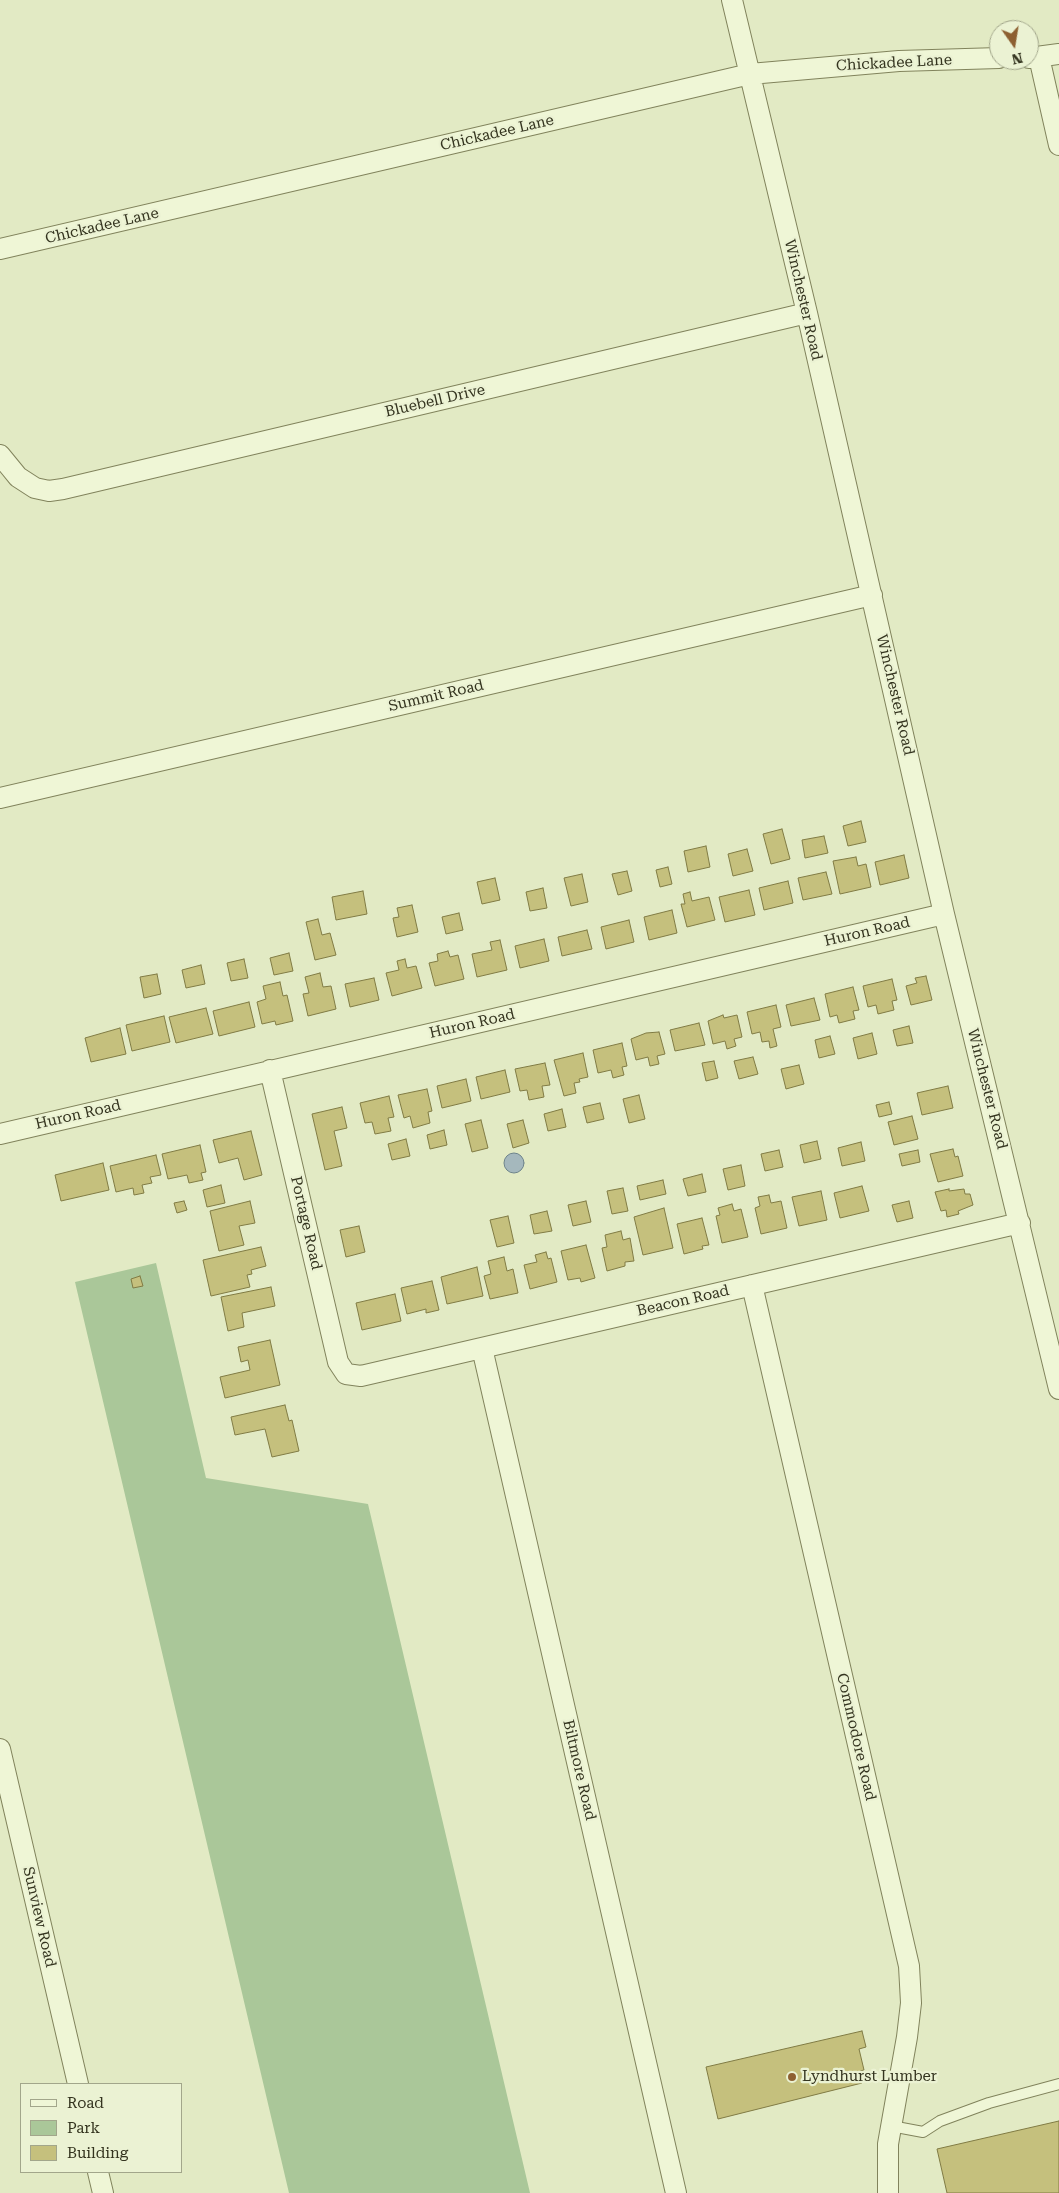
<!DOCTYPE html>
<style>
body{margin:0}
#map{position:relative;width:1059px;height:2193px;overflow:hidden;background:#e2eac4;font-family:"Roboto Serif",serif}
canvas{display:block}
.legend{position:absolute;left:20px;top:2083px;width:162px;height:90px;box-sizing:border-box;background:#ebf2d3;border:1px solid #a2a68b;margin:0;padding:6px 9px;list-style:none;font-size:15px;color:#34341f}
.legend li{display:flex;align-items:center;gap:10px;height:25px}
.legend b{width:25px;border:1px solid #a2a68b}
.north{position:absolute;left:989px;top:20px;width:50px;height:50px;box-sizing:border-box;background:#ebf2d3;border:1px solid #a2a68b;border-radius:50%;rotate:167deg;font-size:14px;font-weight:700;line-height:20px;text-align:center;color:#34341f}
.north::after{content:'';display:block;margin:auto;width:18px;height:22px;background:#8d6031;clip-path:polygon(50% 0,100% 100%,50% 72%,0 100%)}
</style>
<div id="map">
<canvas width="1059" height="2193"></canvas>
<ul class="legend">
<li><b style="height:6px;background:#eff6d6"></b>Road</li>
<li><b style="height:14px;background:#aac799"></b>Park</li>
<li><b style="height:14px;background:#c5c07d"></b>Building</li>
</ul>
<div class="north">N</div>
</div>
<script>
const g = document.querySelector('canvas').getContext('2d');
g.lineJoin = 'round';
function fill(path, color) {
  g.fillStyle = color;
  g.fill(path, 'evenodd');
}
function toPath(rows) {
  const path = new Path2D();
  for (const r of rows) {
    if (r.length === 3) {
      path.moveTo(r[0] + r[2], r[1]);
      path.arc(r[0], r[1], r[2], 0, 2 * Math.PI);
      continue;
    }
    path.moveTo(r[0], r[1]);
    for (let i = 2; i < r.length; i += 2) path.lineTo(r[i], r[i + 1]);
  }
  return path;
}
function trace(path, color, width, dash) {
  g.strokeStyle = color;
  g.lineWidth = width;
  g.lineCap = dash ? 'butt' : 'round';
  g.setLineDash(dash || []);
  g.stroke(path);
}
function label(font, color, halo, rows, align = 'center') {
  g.font = font + ' "Roboto Serif",serif';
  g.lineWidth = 4.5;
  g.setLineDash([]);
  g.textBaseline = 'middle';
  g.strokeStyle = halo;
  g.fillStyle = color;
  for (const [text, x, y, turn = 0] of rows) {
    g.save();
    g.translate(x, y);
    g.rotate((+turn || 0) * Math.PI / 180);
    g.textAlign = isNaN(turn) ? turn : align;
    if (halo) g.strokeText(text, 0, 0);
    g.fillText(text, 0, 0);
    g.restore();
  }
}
fill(toPath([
 [156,1263,206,1478,368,1504,530,2193,289,2193,75,1282]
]), '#aac799');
const water = toPath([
 [514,1163,10]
]);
fill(water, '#a5b8bd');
trace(water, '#6d838b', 1);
const building = toPath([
 [861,821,866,842,848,846,843,826,861,821],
 [782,829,790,859,771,864,763,834,782,829],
 [824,836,828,853,805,858,802,840,824,836],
 [706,846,710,867,688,872,684,851,706,846],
 [747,849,753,871,733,876,728,854,747,849],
 [904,855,909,878,880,885,875,862,904,855],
 [856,857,858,866,866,864,871,887,840,894,833,861,856,857],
 [668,867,672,884,660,887,656,870,668,867],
 [627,871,632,891,618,895,612,874,627,871],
 [826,872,832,894,803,900,798,878,826,872],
 [582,874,588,902,571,906,564,878,582,874],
 [495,878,500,900,482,904,477,882,495,878],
 [788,881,793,903,764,910,759,888,788,881],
 [543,888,547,908,530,911,526,892,543,888],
 [749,890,755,915,725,922,719,897,749,890],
 [363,891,367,914,336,920,332,897,363,891],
 [690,892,692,901,709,897,715,920,687,927,681,904,685,904,683,894,690,892],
 [412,905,418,932,397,937,393,918,399,917,397,908,412,905],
 [672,910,677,933,649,940,644,917,672,910],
 [459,913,463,930,446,934,442,917,459,913],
 [318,919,322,935,330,933,336,955,315,960,306,922,318,919],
 [629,920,634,942,606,949,601,927,629,920],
 [587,930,592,949,562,956,558,937,587,930],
 [544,939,549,961,520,968,515,946,544,939],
 [500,940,507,970,477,977,472,954,492,950,490,942,500,940],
 [448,951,450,957,458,955,464,979,435,986,429,963,438,961,437,954,448,951],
 [289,953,293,971,274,975,270,958,289,953],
 [244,959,248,978,231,981,227,963,244,959],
 [405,959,407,968,416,966,422,988,392,996,386,973,399,970,397,961,405,959],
 [201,965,205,984,186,988,182,970,201,965],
 [320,973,323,987,331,986,336,1009,308,1016,303,994,309,993,305,977,320,973],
 [157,974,161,994,144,998,140,977,157,974],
 [926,976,932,1000,911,1005,906,986,917,983,915,978,926,976],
 [374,978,379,1000,350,1007,345,984,374,978],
 [892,979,897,1000,892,1001,894,1010,878,1014,876,1005,868,1007,863,986,892,979],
 [280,982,283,996,287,995,293,1021,276,1025,275,1021,262,1024,257,1002,266,999,263,986,280,982],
 [853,987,859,1010,853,1011,855,1019,839,1023,837,1015,830,1017,825,994,853,987],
 [814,998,820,1020,791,1026,786,1005,814,998],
 [249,1002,255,1027,219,1036,213,1011,249,1002],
 [776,1005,781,1027,773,1029,777,1046,770,1048,769,1041,762,1042,760,1032,752,1034,747,1012,776,1005],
 [206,1008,213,1034,176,1043,169,1017,206,1008],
 [723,1015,724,1018,737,1015,742,1037,734,1039,736,1046,727,1049,725,1041,713,1044,708,1021,723,1015],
 [164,1016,170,1042,132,1051,126,1025,164,1016],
 [699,1023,705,1045,675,1051,670,1030,699,1023],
 [909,1026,913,1043,897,1046,893,1030,909,1026],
 [120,1028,126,1054,91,1062,85,1038,120,1028],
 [659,1032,665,1054,657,1056,659,1064,650,1066,648,1057,636,1060,631,1039,646,1033,659,1032],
 [872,1033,877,1054,858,1059,853,1038,872,1033],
 [830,1036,835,1054,819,1058,815,1040,830,1036],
 [622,1043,627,1066,622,1067,624,1075,613,1078,611,1070,598,1073,593,1050,622,1043],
 [583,1053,588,1077,579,1079,580,1082,574,1083,576,1093,564,1096,554,1060,583,1053],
 [753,1057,758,1074,739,1079,734,1061,753,1057],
 [714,1061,718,1078,706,1081,702,1063,714,1061],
 [545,1063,550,1085,542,1086,544,1097,529,1100,527,1090,520,1091,515,1069,545,1063],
 [799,1065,804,1084,786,1089,781,1069,799,1065],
 [505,1070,510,1092,481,1099,476,1077,505,1070],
 [466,1079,471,1101,442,1108,437,1086,466,1079],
 [948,1086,953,1108,922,1115,917,1093,948,1086],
 [427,1089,432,1111,428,1112,430,1123,413,1128,410,1116,404,1118,398,1095,427,1089],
 [639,1095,645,1119,629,1123,623,1099,639,1095],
 [389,1096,394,1117,388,1118,391,1131,375,1134,372,1122,365,1123,360,1103,389,1096],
 [889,1102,892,1114,879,1117,876,1105,889,1102],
 [600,1103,604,1119,587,1123,583,1107,600,1103],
 [342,1107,347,1128,334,1131,342,1166,325,1170,312,1114,342,1107],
 [562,1109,566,1127,548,1131,544,1114,562,1109],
 [912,1116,918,1139,894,1145,888,1122,912,1116],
 [481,1120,488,1148,472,1152,465,1124,481,1120],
 [523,1120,529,1143,513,1148,507,1124,523,1120],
 [444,1130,447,1145,430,1149,427,1135,444,1130],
 [251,1131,262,1175,244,1180,238,1158,219,1163,213,1140,251,1131],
 [406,1139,410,1156,392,1160,388,1144,406,1139],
 [817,1141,821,1159,804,1163,800,1145,817,1141],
 [861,1142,865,1161,842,1166,838,1148,861,1142],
 [200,1145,206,1172,201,1173,203,1180,189,1183,187,1175,168,1179,162,1154,200,1145],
 [953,1149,955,1157,958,1156,963,1176,938,1182,930,1154,953,1149],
 [779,1150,783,1167,765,1171,761,1154,779,1150],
 [918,1150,920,1162,902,1166,899,1154,918,1150],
 [156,1155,161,1175,150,1177,152,1183,142,1185,144,1193,134,1195,133,1188,116,1192,110,1166,156,1155],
 [103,1163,109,1190,61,1201,55,1175,103,1163],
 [741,1165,745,1186,728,1190,723,1169,741,1165],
 [702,1174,706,1192,688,1196,683,1179,702,1174],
 [663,1180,666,1194,640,1200,637,1186,663,1180],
 [221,1185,225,1203,207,1207,203,1190,221,1185],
 [862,1186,869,1211,840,1218,834,1193,862,1186],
 [623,1188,628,1211,612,1214,607,1191,623,1188],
 [949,1189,949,1191,964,1189,965,1194,970,1194,973,1205,958,1211,959,1214,947,1217,946,1210,941,1211,935,1192,949,1189],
 [821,1191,827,1220,799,1226,792,1197,821,1191],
 [769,1195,771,1203,781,1201,787,1228,761,1234,755,1208,760,1206,758,1197,769,1195],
 [184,1201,187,1210,177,1213,174,1203,184,1201],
 [250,1201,255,1223,239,1226,244,1245,219,1251,210,1211,250,1201],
 [586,1201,591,1222,573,1226,568,1205,586,1201],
 [909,1201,913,1218,897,1222,892,1205,909,1201],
 [732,1204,734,1211,741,1209,748,1237,722,1243,716,1216,720,1215,718,1208,732,1204],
 [664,1208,673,1248,643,1255,634,1217,664,1208],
 [547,1211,552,1231,534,1234,530,1215,547,1211],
 [508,1216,514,1243,497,1247,490,1220,508,1216],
 [702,1218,709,1245,702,1246,703,1249,684,1254,677,1224,702,1218],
 [359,1226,365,1252,346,1257,340,1230,359,1226],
 [621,1231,623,1240,630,1238,634,1261,625,1262,625,1266,607,1271,602,1248,607,1247,605,1235,621,1231],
 [586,1245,595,1278,581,1282,580,1278,568,1280,561,1251,586,1245],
 [261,1247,266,1266,251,1270,252,1274,247,1275,250,1287,211,1296,203,1260,261,1247],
 [546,1252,548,1259,551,1258,557,1282,530,1289,524,1265,537,1262,535,1255,546,1252],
 [504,1257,507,1271,513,1269,518,1293,490,1299,484,1276,491,1274,488,1261,504,1257],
 [477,1267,483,1296,447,1304,441,1277,477,1267],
 [140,1276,143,1286,133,1288,131,1279,140,1276],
 [432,1281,439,1310,426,1313,426,1309,407,1314,401,1288,432,1281],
 [271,1287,275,1306,242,1313,244,1327,228,1331,221,1297,271,1287],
 [395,1294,401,1321,362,1330,356,1303,395,1294],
 [270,1340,280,1385,225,1398,220,1377,250,1370,248,1360,241,1362,238,1347,270,1340],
 [285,1405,289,1421,292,1420,299,1451,272,1457,265,1429,235,1435,231,1417,285,1405],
 [862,2031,866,2047,859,2049,864,2070,860,2071,862,2083,718,2119,706,2067,862,2031],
 [1059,2121,1059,2193,947,2193,937,2149,1059,2121]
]);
fill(building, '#c5c07d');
trace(building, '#807b44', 1);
const service = toPath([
 [891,2126,923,2132,940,2121,989,2103,1059,2084]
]);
const minor = toPath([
 [732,0,807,313,944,914,1059,1389],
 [1039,57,1059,145],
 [1029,58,1059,54],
 [0,249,750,74,899,61,999,58],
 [0,455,18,477,35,488,49,491,63,489,807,313],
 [0,798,872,595],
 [270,1070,338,1362,346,1374,361,1376,1020,1223],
 [0,1134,944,914],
 [752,1285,909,1966,911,2003,907,2037,888,2144,888,2193],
 [482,1348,676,2193],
 [0,1749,78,2084],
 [98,2172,103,2193]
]);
trace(service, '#81835c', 12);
trace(minor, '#81835c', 22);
trace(service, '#eff6d6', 10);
trace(minor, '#eff6d6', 20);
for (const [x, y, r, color] of [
 [792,2077,5,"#8d6031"]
]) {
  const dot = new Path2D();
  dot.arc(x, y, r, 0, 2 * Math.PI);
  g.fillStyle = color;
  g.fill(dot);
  trace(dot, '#ebf2d3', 2);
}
label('15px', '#34341f', '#ebf2d3', [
 ["Chickadee Lane",894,63,-3],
 ["Chickadee Lane",497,133,-13],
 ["Chickadee Lane",102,226,-13],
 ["Winchester Road",803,300,77],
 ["Bluebell Drive",435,401,-13],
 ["Winchester Road",895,695,77],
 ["Summit Road",436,696,-13],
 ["Huron Road",867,932,-13],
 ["Huron Road",472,1024,-13],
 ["Winchester Road",987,1089,76],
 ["Huron Road",78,1115,-13],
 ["Portage Road",306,1223,77],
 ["Beacon Road",683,1301,-13],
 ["Commodore Road",856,1737,77],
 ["Biltmore Road",579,1770,77],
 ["Sunview Road",39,1917,77]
]);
label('15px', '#34341f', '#ebf2d3', [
 ["Lyndhurst Lumber",802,2077]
], 'left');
</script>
